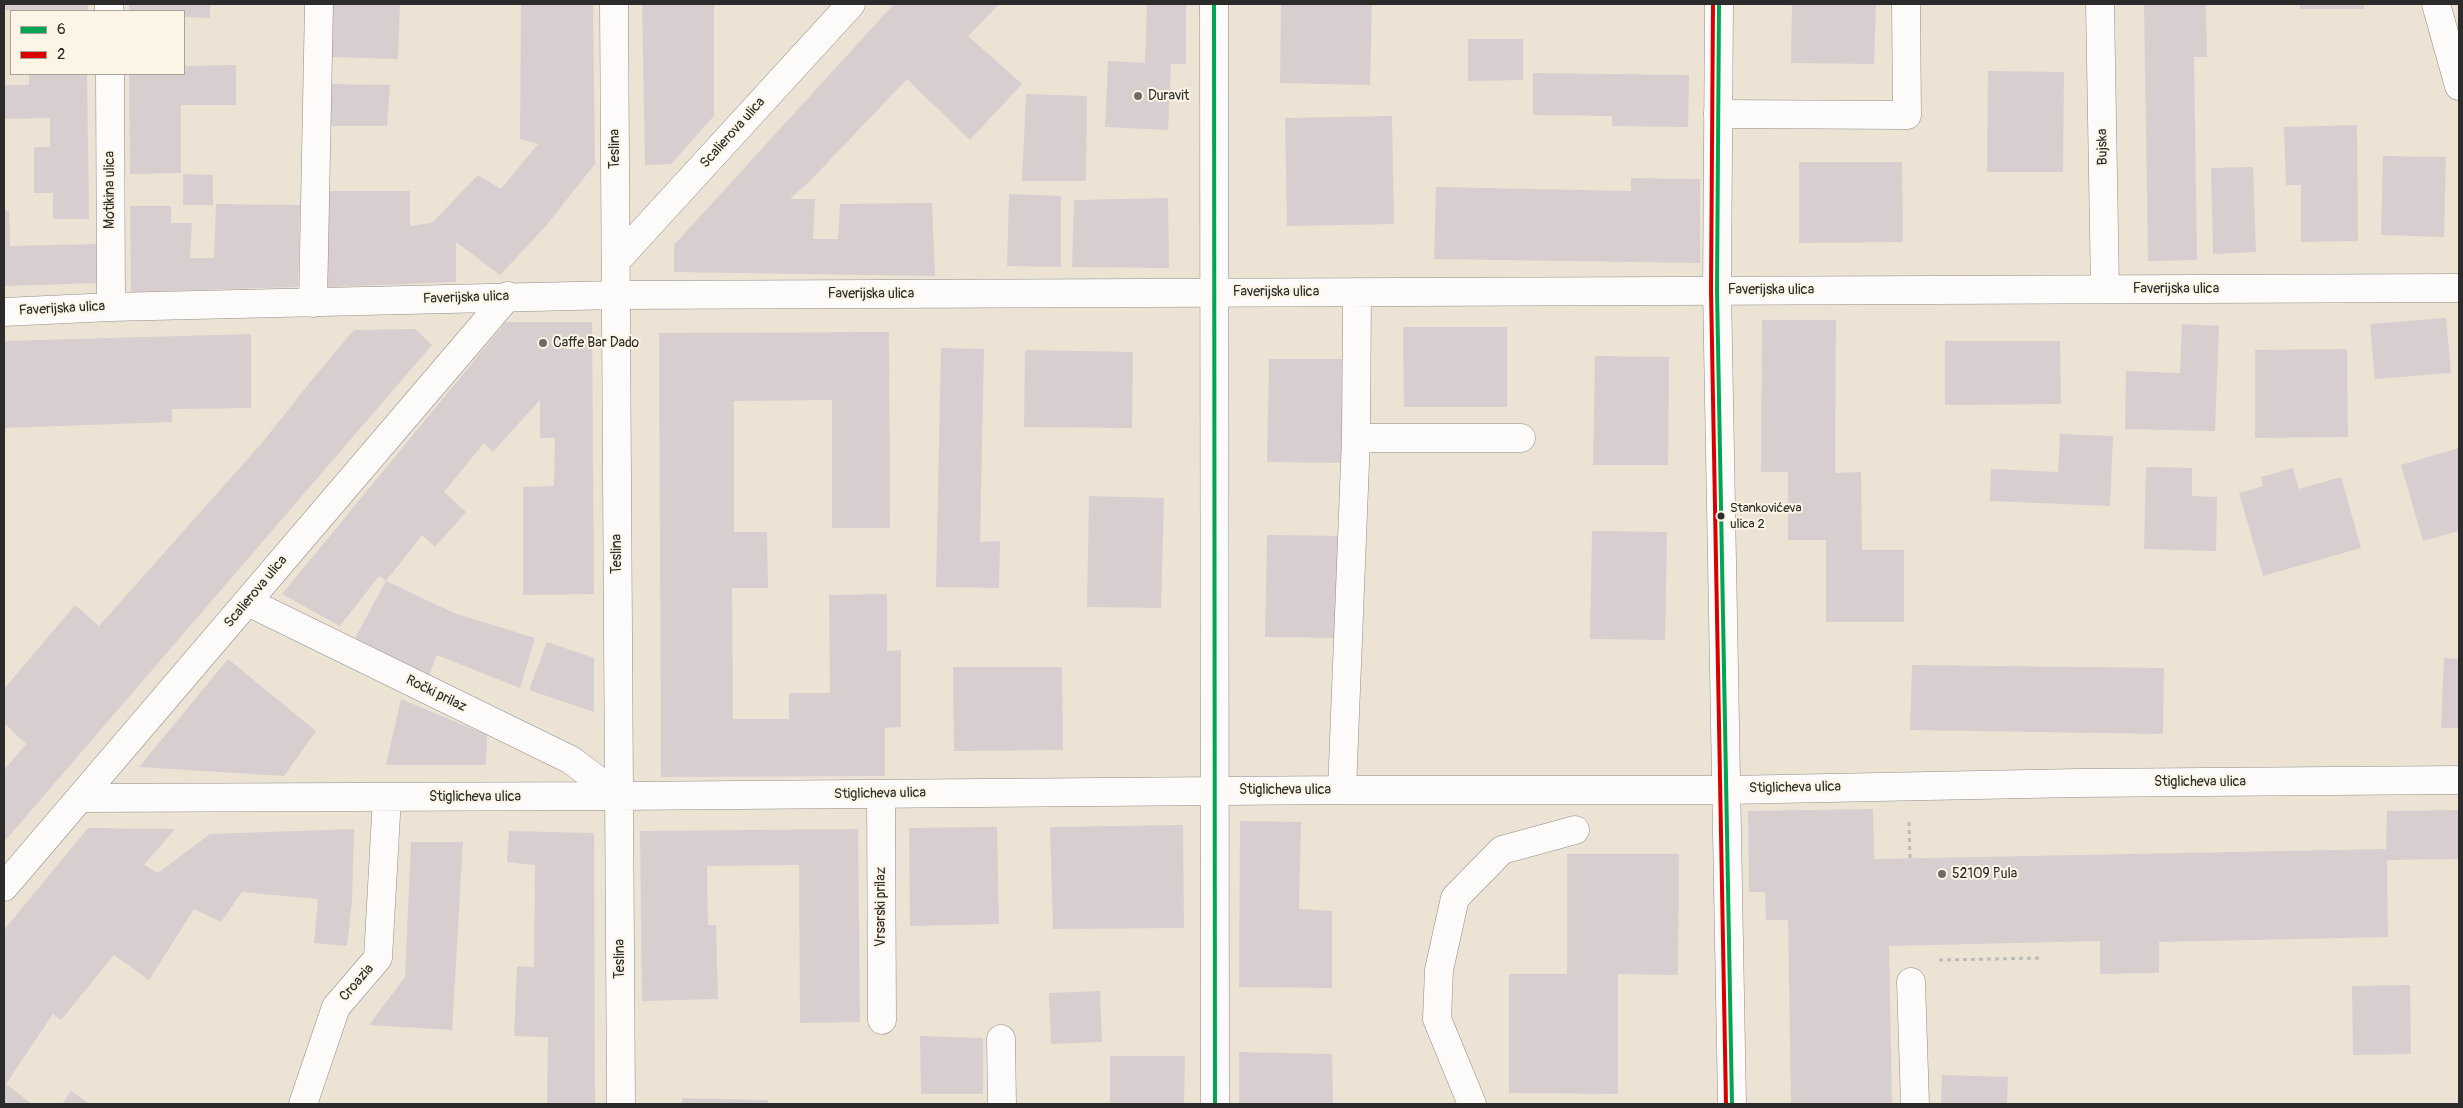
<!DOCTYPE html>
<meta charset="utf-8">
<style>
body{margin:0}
#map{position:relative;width:2463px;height:1108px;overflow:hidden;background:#ece3d5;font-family:Pangolin,sans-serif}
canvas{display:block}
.frame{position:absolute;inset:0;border:5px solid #2b2b2b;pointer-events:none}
.legend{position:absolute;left:10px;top:10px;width:175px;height:65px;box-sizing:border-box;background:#fcf5e5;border:1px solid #a8a49b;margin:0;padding:6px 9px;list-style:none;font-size:15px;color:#2b2b2b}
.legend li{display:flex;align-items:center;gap:10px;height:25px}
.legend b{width:25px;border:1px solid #a8a49b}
</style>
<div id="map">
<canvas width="2463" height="1108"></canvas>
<div class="frame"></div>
<ul class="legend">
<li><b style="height:6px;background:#00a651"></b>6</li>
<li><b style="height:6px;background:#db0000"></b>2</li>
</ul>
</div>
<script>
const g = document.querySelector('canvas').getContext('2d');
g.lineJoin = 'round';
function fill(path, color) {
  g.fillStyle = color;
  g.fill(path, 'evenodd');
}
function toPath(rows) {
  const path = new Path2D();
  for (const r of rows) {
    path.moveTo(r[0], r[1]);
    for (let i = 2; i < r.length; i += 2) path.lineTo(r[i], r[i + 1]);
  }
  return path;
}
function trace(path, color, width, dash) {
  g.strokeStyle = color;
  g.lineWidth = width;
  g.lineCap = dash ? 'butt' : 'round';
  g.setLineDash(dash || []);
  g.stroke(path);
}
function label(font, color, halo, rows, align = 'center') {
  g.font = font + ' Pangolin,sans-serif';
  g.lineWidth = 4;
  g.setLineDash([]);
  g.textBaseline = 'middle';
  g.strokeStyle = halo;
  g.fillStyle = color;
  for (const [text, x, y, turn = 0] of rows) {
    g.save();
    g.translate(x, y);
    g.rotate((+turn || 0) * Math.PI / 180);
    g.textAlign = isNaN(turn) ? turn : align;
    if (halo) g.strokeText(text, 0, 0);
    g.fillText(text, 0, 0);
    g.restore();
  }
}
fill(toPath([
 [4,4,88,4,88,11,4,10],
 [129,4,210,4,210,18,184,17,184,11,129,11],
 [332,4,400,4,398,59,332,57],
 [521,4,593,4,595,164,545,227,500,275,456,242,456,282,327,287,329,191,410,191,410,226,432,223,478,175,501,189,538,144,520,139],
 [642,4,714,4,714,116,671,164,645,165],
 [894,4,999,4,968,36,1022,84,970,140,907,79,809,182,790,199,815,199,813,239,838,239,840,204,932,203,935,276,674,272,674,245],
 [1147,4,1186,4,1186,64,1171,64,1168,130,1105,127,1108,61,1145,63],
 [1281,4,1372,4,1370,85,1280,83],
 [1792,4,1876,4,1874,64,1791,63],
 [2144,4,2206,4,2207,57,2194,57,2197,260,2148,261],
 [2300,4,2364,4,2364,9,2300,9],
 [1468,39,1523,39,1523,80,1468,81],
 [236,65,236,105,181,105,181,173,130,174,129,74,184,74,184,66],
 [1988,71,2064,72,2063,172,1987,172],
 [1533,73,1689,75,1688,127,1612,126,1612,116,1533,115],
 [29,74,87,74,89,219,53,219,53,193,34,193,34,147,50,147,50,118,4,119,4,85,29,85],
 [331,84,390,85,387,126,330,126],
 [1026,94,1087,96,1086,181,1022,181],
 [1392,116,1394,224,1287,226,1285,118],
 [2357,125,2358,241,2301,242,2301,185,2286,185,2284,127],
 [2383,156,2446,157,2444,237,2381,235],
 [1799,162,1902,162,1903,242,1799,243],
 [2253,167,2256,252,2213,254,2211,168],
 [183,174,213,175,213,205,183,205],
 [1631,178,1700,179,1700,263,1434,259,1436,187,1631,191],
 [1009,194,1061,196,1061,267,1007,266],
 [1168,198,1169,268,1072,267,1074,200],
 [216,204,300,205,298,287,131,292,130,206,171,206,171,223,192,223,190,258,214,258],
 [9,210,10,246,99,244,100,283,4,286,4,211],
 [2446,318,2451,373,2375,379,2370,324],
 [1762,320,1836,320,1835,473,1861,472,1862,550,1904,550,1904,622,1826,622,1826,540,1788,540,1788,472,1761,472],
 [506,322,592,322,594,594,523,595,523,487,554,486,555,438,540,438,540,400,493,452,484,443,444,492,466,512,435,547,422,535,386,581,379,576,340,626,282,594],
 [2182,324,2219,326,2215,431,2125,429,2126,371,2180,373],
 [1403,327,1507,327,1507,407,1404,407],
 [415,329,432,345,4,842,4,770,26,744,4,723,4,689,75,605,99,626,261,444,315,376,354,330],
 [889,332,890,528,832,528,832,400,734,401,734,532,767,532,768,588,732,588,733,719,789,719,789,693,830,693,829,595,887,594,887,651,901,650,901,727,885,728,885,776,661,777,659,333],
 [251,334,251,408,172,409,172,422,4,428,4,341],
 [1945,341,2060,341,2061,404,1945,405],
 [941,348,984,349,980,542,1000,541,999,588,936,587],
 [2347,349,2348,437,2255,438,2255,350],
 [1025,350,1133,352,1132,428,1024,427],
 [1595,356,1669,357,1668,465,1593,465],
 [1269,359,1347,359,1345,463,1267,462],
 [2060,434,2113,436,2110,506,1990,501,1991,469,2058,472],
 [2459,448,2459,531,2423,541,2401,465],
 [2146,467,2192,468,2192,496,2217,497,2216,551,2144,549],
 [2293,468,2299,489,2341,477,2361,548,2263,576,2239,493,2263,486,2261,477],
 [1089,496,1164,498,1161,608,1087,607],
 [1592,531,1667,532,1665,640,1590,639],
 [1267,535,1344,536,1342,638,1265,637],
 [386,581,454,613,535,638,520,688,437,655,429,675,355,638],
 [547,642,594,658,594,712,529,690],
 [2444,658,2459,659,2459,728,2441,728],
 [228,659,316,731,284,776,139,767],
 [1912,665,2164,668,2163,734,1910,730],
 [953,667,1062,667,1063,750,954,751],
 [401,699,487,735,486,765,386,765],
 [1873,809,1874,859,2386,849,2387,811,2459,810,2459,859,2387,860,2388,937,2159,942,2159,973,2100,974,2100,941,1889,946,1892,1104,1791,1104,1788,920,1766,920,1765,892,1749,892,1748,811],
 [1240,821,1301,822,1299,909,1332,911,1332,988,1239,987],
 [1183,825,1184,928,1053,929,1050,827],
 [997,827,999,924,910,926,909,828],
 [88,828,175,829,144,865,158,873,210,834,354,829,352,902,347,946,314,943,318,899,242,892,221,922,194,909,149,980,114,955,61,1020,53,1014,6,1084,32,1104,4,1104,4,930],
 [858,829,860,1022,800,1023,799,865,707,866,708,925,716,925,718,999,642,1001,640,831],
 [509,831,594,833,595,1104,547,1104,548,1037,514,1036,517,966,534,967,535,865,507,862],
 [411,842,463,842,452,1030,369,1025,405,977],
 [1567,854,1679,854,1678,975,1618,974,1618,1094,1509,1093,1509,974,1567,974],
 [2410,985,2411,1054,2353,1055,2352,986],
 [1100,991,1102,1042,1051,1044,1049,993],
 [920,1036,983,1038,983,1094,921,1094],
 [1239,1052,1332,1054,1333,1104,1239,1104],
 [1110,1056,1185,1056,1184,1104,1110,1104],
 [1942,1075,2008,1077,2007,1104,1941,1104],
 [71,1091,90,1104,62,1104],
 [682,1098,768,1100,768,1104,682,1104]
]), '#d8cecf');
const minor = toPath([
 [109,4,109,11],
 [614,4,621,1104],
 [2100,4,2105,289],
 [2436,4,2459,86],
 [110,74,111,307],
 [1718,114,1907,115,1906,4],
 [616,261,851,4],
 [313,303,319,4],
 [4,312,111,307,616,295,2459,288],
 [1356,438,1521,438],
 [248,602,571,760,619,796],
 [1342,790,1356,438,1357,292],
 [881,794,882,1020],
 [81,798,619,796,1342,790,1728,790,2078,783,2459,780],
 [4,887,508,296],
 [1911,982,1915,1104],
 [1001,1039,1002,1104],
 [303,1104,336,1007,378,958,387,797],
 [1472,1104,1437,1019,1439,970,1455,898,1502,850,1575,830]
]);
const major = toPath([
 [1214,4,1215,1104],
 [1719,4,1717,290,1732,1104]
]);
trace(minor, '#918d86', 29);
trace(major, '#918d86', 29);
trace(toPath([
 [1909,822,1910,859],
 [1939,960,2042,958]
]), '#bdbcba', 3, [4, 4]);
trace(minor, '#fcfbf9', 28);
trace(major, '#fcfbf9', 28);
trace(toPath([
 [1214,4,1215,1104],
 [1719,4,1717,290,1732,1104]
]), '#00a651', 4);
trace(toPath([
 [1713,4,1711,290,1726,1104]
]), '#db0000', 4);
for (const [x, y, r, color] of [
 [1138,96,5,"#6f6b66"],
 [543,343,5,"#6f6b66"],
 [1721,516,4.5,"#2b2b2b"],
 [1942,874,5,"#6f6b66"]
]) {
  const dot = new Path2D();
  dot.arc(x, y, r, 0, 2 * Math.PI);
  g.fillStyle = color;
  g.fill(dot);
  trace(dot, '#fcf5e5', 2);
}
label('13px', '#2b2b2b', '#fcf5e5', [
 ["Stankovićeva",1730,509],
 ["ulica 2",1730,525]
], 'left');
label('14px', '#2b2b2b', '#fcf5e5', [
 ["Duravit",1148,96],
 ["Caffe Bar Dado",553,343],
 ["52109 Pula",1952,874]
], 'left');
label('14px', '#2b2b2b', '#fcf5e5', [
 ["Scalierova ulica",733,133,-48],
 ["Bujska",2103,147,-91],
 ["Teslina",615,149,-90],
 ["Motikina ulica",110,190,-90],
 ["Faverijska ulica",2176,289],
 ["Faverijska ulica",1771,290],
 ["Faverijska ulica",1276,292],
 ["Faverijska ulica",871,294],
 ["Faverijska ulica",466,298,-2],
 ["Faverijska ulica",62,309,-3],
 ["Teslina",617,554,-90],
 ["Scalierova ulica",256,592,-50],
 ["Ročki prilaz",436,694,26],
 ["Stiglicheva ulica",2200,782],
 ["Stiglicheva ulica",1795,788,-1],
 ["Stiglicheva ulica",1285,790],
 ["Stiglicheva ulica",880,794,-1],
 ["Stiglicheva ulica",475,797],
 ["Vrsarski prilaz",881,907,-90],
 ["Teslina",620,959,-90],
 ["Croazia",357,983,-49]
]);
</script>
